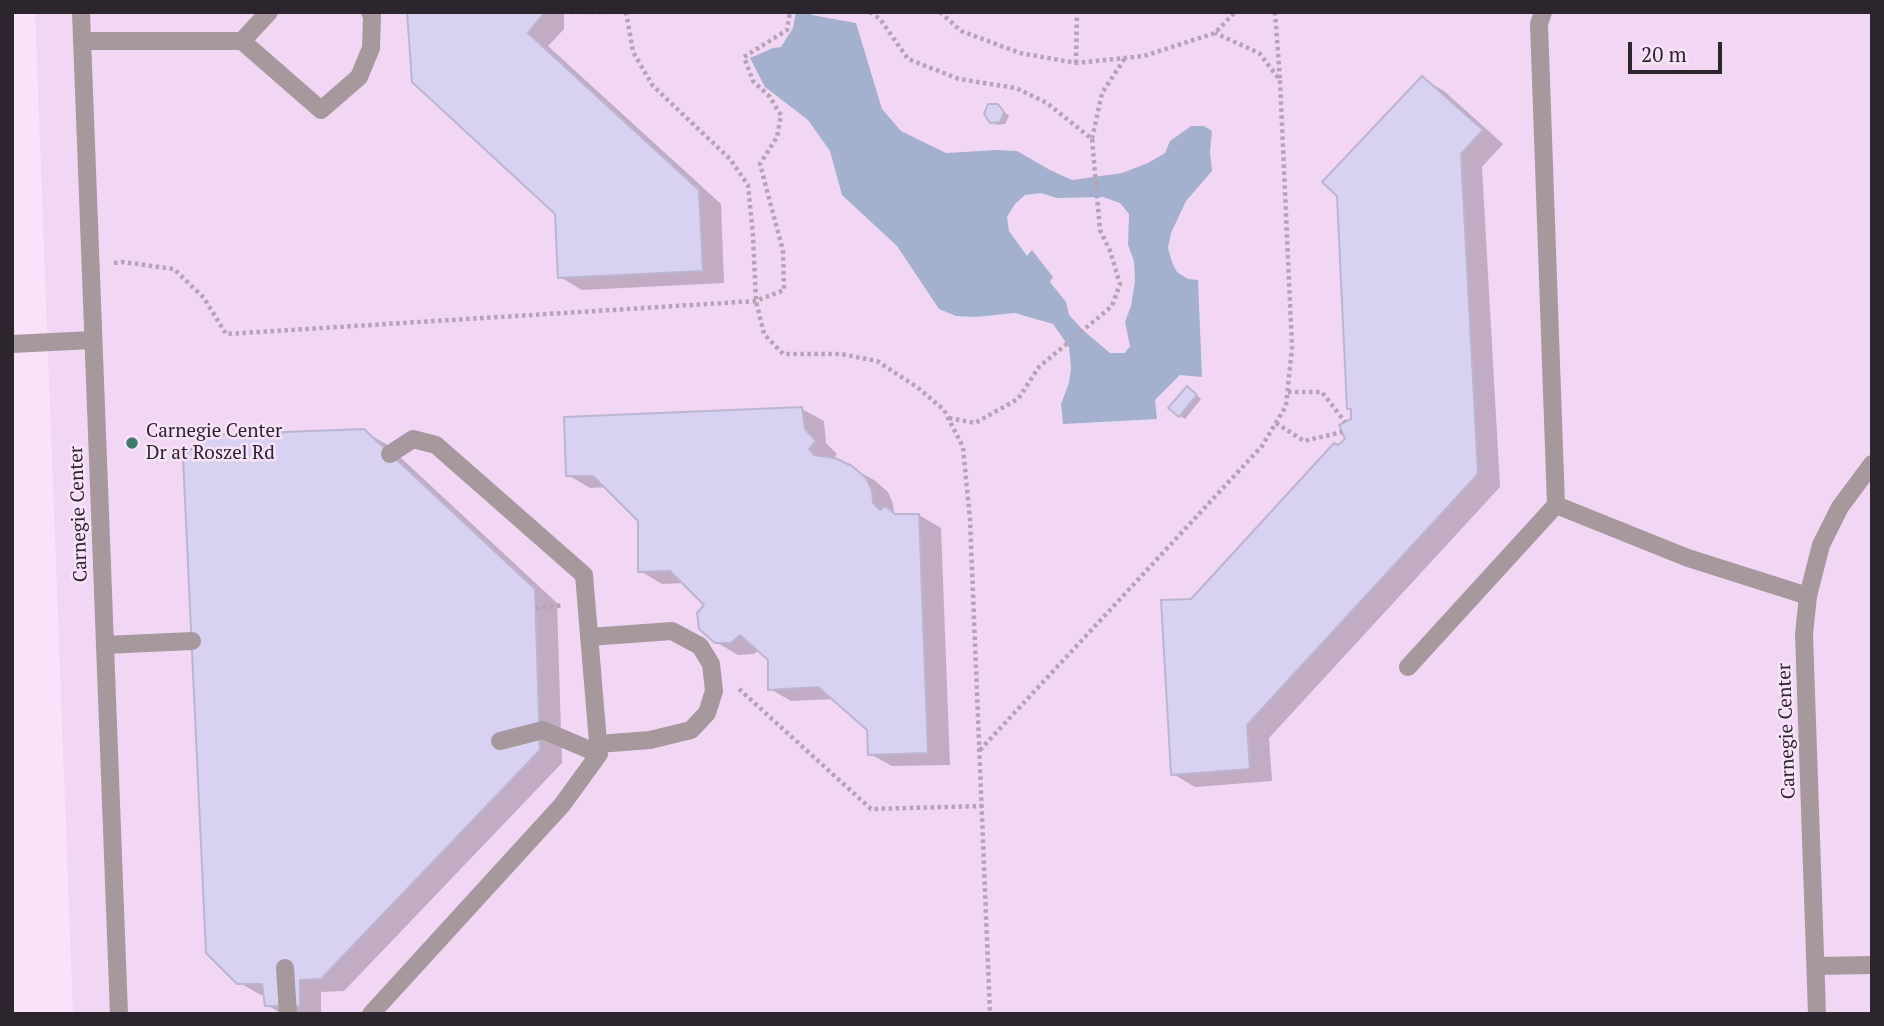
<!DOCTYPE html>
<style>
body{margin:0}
#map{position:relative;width:1884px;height:1026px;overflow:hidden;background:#f9e3fa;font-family:"PT Serif",serif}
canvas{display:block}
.frame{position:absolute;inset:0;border:14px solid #2d252e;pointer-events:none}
.scale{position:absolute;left:1628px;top:42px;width:94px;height:32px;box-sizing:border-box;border:4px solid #2d252e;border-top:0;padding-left:9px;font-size:21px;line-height:24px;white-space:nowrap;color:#2d252e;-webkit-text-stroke:5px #f9e3fa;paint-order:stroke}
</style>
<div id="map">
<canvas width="1884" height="1026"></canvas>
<div class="frame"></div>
<div class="scale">20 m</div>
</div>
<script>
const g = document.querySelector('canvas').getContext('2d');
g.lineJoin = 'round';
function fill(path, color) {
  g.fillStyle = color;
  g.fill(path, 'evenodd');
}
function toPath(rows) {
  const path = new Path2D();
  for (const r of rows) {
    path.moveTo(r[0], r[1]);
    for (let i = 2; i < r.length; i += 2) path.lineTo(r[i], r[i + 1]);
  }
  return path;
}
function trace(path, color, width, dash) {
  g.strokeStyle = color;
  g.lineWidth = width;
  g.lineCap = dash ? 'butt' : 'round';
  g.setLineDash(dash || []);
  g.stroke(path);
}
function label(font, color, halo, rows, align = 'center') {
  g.font = font + ' "PT Serif",serif';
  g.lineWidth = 5;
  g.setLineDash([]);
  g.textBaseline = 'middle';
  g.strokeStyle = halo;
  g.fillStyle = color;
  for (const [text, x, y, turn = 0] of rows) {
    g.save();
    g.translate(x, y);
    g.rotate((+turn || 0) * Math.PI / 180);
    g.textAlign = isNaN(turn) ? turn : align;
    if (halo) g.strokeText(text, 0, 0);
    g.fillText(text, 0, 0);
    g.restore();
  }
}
fill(toPath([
 [35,12,1872,12,1872,1014,73,1014]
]), '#f2d7f4');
fill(toPath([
 [796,12,807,12,812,15,856,23,882,109,901,131,946,153,997,150,1017,151,1050,170,1072,180,1122,173,1148,163,1165,153,1170,141,1191,126,1204,126,1212,131,1210,151,1212,171,1186,201,1171,233,1168,248,1172,262,1177,272,1188,279,1198,280,1202,377,1180,375,1155,400,1157,419,1063,424,1061,404,1069,383,1071,368,1069,347,1053,324,1015,313,975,317,956,316,939,309,897,246,842,195,830,151,808,120,765,87,750,58,773,48,781,47,793,28],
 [1041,193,1057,198,1103,197,1120,203,1129,214,1128,245,1134,261,1135,281,1131,306,1125,322,1130,346,1125,353,1110,353,1084,331,1069,315,1066,302,1050,282,1053,277,1032,250,1027,256,1009,231,1007,217,1015,204,1025,195]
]), '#a3b1cf');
fill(toPath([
 [409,12,564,12,564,29,548,46,721,204,724,283,582,290,560,277,557,214],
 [1422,78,1444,91,1503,144,1482,167,1500,487,1269,738,1272,781,1195,787,1173,774,1338,447,1347,439,1353,420,1353,411,1348,408],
 [997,106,1003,110,1009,116,1005,124,997,125,991,122],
 [1192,391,1201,399,1185,419,1180,416],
 [802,409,824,421,826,443,837,454,834,458,874,480,888,492,893,504,894,513,898,515,919,515,941,528,950,765,892,766,870,754,868,729,834,699,791,701,770,689,770,660,759,650,754,654,738,655,716,642,706,605,684,583,662,584,640,571,640,520,608,487,590,488,568,475],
 [363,431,386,444,557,603,562,763,344,991,321,992,321,1014,282,1014,267,1005,265,995,261,995,238,982]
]), '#0003');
const building = toPath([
 [407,12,542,12,542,16,528,33,699,190,703,271,558,278,555,214,412,82,407,12],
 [1422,76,1483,130,1461,154,1478,474,1247,725,1250,769,1171,775,1161,600,1191,599,1334,443,1338,445,1345,439,1339,425,1351,419,1351,409,1347,409,1337,196,1322,182,1422,76],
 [988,104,998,104,1004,112,1000,122,990,123,984,114,988,104],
 [1187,386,1197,395,1179,417,1168,408,1187,386],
 [802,407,805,429,816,441,809,449,814,455,835,458,852,466,866,478,872,491,873,503,880,510,885,506,895,514,919,514,928,753,868,755,867,730,818,687,768,690,768,660,740,635,731,643,715,643,699,629,697,613,704,605,670,571,638,572,638,521,593,476,566,476,564,417,802,407],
 [364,429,535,589,540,750,321,979,300,980,300,1006,265,1006,262,984,237,984,206,953,183,457,206,435,364,429]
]);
fill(building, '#d8d1f2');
trace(building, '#bbb5d1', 2);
trace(toPath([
 [542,12,626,12,633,52,653,86,730,159,748,185,753,236,756,301,764,334,783,354,841,354,877,361,917,387,944,410,963,447,970,520,990,1014],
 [870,12,880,19,908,59,959,79,1016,88,1047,103,1092,139,1102,93,1125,58],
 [940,12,961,31,1020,53,1076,63,1144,56,1215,33,1235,12],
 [1275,12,1280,79],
 [1076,63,1077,12],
 [114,263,123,262,174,269,204,298,226,334,756,301,784,290,783,251,760,164,777,137,781,115,769,96,753,81,744,57,787,30,790,12],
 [1288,392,1322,392,1345,422],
 [949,418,975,423,1018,399,1039,367,1112,306,1120,284,1110,251,1100,230,1092,139],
 [1276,423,1304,441,1342,432],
 [536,608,564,605],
 [739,689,871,809,982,806],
 [980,750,1262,446,1286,406,1292,348,1280,80,1259,53,1215,33]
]), '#b5a4b6', 4.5, [3.5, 3.5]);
trace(toPath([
 [1543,12,1539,24,1556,505,1688,558,1808,596],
 [82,41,242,41,321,110,359,77,371,48,372,16,370,12],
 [242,41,269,12],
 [589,637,672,631,700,646,711,664,714,691,707,713,691,730,650,740,598,744],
 [105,645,192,641],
 [1408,667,1556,505],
 [500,741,543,730,599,754],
 [1816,966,1872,965],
 [285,968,288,1014],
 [371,1014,562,805,599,754,584,575,436,445,413,439,390,454]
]), '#a6989d', 18);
trace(toPath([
 [81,12,119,1014],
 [12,344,92,340],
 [1817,1014,1804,634,1808,596,1821,545,1840,507,1872,464]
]), '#a6989d', 18);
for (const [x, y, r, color] of [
 [132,443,7,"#3b7c6c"]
]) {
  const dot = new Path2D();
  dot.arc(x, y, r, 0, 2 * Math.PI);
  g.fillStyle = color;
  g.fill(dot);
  trace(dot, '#f9e3fa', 2.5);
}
label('19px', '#2d252e', '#f9e3fa', [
 ["Carnegie Center",146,432],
 ["Dr at Roszel Rd",146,454]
], 'left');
label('19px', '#2d252e', '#f9e3fa', [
 ["Carnegie Center",79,514,-92],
 ["Carnegie Center",1787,731,-92]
]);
</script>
